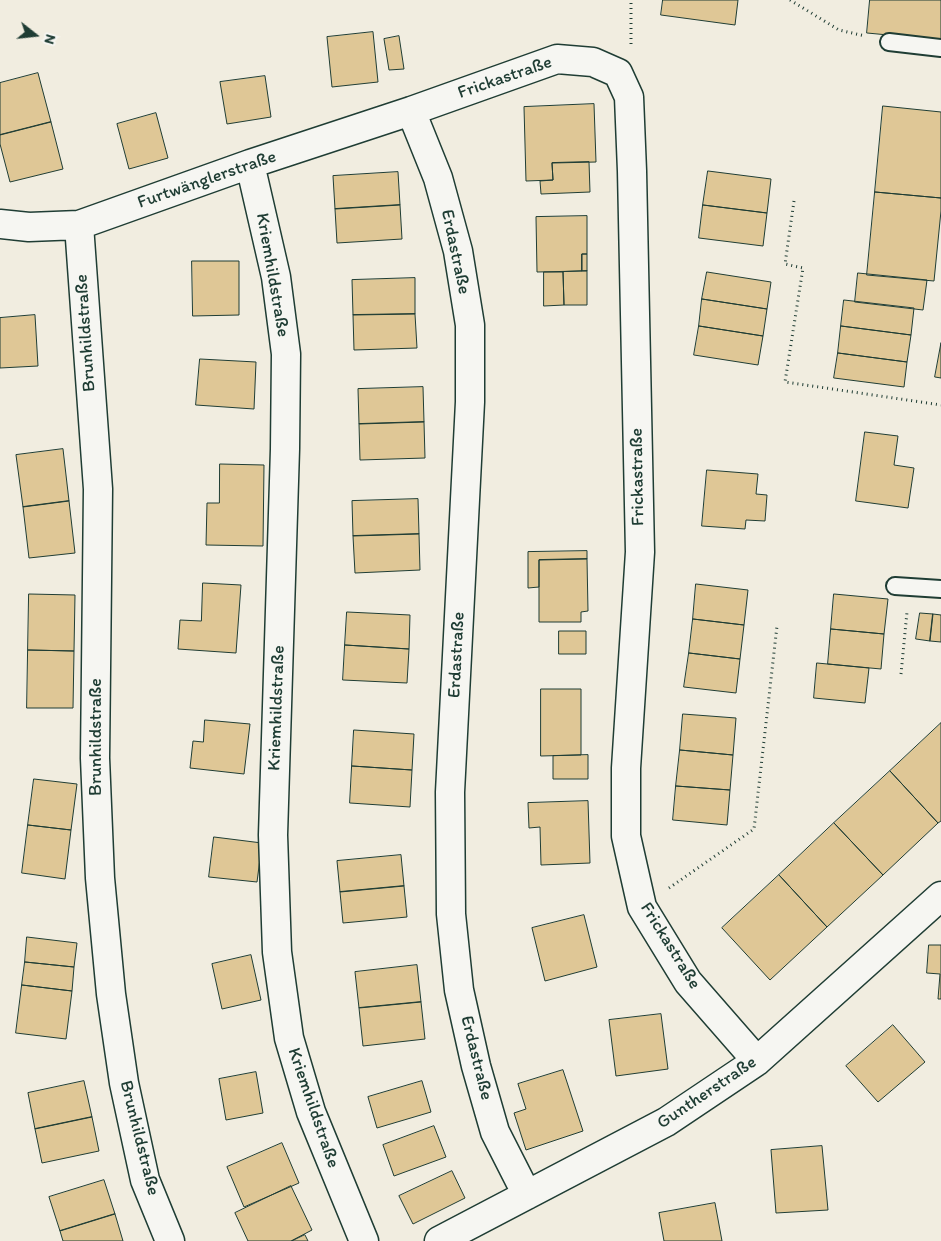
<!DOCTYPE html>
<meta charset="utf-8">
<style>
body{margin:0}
#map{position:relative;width:941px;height:1241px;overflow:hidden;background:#f1ede0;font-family:Itim,sans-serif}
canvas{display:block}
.north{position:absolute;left:10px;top:10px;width:50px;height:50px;-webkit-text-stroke:4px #f6f6f2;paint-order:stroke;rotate:106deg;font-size:14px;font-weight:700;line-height:20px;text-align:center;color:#1f3d34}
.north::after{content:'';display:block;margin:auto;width:18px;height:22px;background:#1f3d34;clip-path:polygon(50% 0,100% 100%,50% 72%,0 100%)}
</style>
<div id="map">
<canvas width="941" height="1241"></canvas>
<div class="north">N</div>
</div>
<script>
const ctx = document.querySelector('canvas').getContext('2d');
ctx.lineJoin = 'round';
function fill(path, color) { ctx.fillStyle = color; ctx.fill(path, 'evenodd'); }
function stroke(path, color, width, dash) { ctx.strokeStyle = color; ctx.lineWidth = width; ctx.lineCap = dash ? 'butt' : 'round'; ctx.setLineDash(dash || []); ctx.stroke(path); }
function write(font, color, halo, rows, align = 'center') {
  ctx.font = font + ' Itim,sans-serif'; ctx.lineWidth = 4; ctx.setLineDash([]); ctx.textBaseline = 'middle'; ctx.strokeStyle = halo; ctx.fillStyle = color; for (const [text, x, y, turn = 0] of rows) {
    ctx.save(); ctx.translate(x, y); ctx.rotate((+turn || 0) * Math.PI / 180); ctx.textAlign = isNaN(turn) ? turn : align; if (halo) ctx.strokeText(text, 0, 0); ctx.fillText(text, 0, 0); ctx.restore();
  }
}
const building = new Path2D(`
 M663,0H738L735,25L661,15Z
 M870,0H941V40L867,33Z
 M373,32L378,82L332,87L327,37Z
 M399,36L404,69L389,70L384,39Z
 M38,73L51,122L0,135V83Z
 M265,76L271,117L227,124L220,82Z
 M594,104L596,162L552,163L553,180L526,181L524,107Z
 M883,106L941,112V198L875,192Z
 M156,113L168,158L129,169L117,124Z
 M51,122L63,169L10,182L0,144V135Z
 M589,162L590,192L541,194L540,181L553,180L552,163Z
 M708,171L771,179L767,213L703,205Z
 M398,172L400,205L335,209L333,176Z
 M875,192L941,198V211L934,281L867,275Z
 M400,205L402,239L337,243L335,209Z
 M703,205L767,213L763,246L699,238Z
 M587,216V254H582V271L537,272L536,217Z
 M582,254H587V271H582Z
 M192,261H239V315L193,316Z
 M587,271V305H564L563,272Z
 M544,272H563L564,305L544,306Z
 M707,272L771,282L767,309L702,299Z
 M858,273L927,280L923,310L855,302Z
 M415,278V314L353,315L352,280Z
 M702,299L767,309L763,336L699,326Z
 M844,300L914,308L911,335L841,326Z
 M415,314L417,348L354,350L353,315Z
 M35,315L38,366L0,368V318Z
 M699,326L763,336L758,365L694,355Z
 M841,326L911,335L907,362L838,353Z
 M941,343V378L935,377Z
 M838,353L907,362L904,387L834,378Z
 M200,359L256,362L254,409L196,405Z
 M423,387L424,422L359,424L358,389Z
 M424,422L425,458L360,460L359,424Z
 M865,432L898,436L894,465L914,468L908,508L856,501Z
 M63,449L69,501L23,507L16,455Z
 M220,464L264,465L263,546L206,545L207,503H219Z
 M707,470L758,474L756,494L767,495L765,521L746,520L745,529L702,526Z
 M418,499L419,534L353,536L352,501Z
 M69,501L75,553L29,558L23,507Z
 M419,534L420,570L355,573L353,536Z
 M587,551V559L539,560V587L528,588V552Z
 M587,559L588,611L581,612V622H539V560Z
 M203,583L241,585L236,653L178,649L180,620L201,621Z
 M696,584L748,590L744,625L693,619Z
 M29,594L75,595L74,651L28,650Z
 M834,594L888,599L884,634L831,629Z
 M347,612L410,615L409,649L345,645Z
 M920,613L933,614L930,641L916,639Z
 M933,614L941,615V642L930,641Z
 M693,619L744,625L740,659L689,653Z
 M831,629L884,634L881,669L828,664Z
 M559,631H586V654H559Z
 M345,645L409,649L407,683L343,680Z
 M28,650L74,651L73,708H27Z
 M689,653L740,659L736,693L684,687Z
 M817,663L869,668L865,703L814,698Z
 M541,689H581V755L541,756Z
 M683,714L736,718L733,755L680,750Z
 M205,720L250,724L244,774L190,768L193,741L203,742Z
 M941,723V821L938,823L890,771Z
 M354,730L414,734L412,770L352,766Z
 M680,750L733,755L730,790L676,786Z
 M588,755V779H553V756Z
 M352,766L412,770L410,807L350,803Z
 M890,771L938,823L883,875L834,823Z
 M34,779L77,784L71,830L28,825Z
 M676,786L730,790L727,825L673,820Z
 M588,801L590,863L541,865L540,827L529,828L528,803Z
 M834,823L883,875L827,927L779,875Z
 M28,825L71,830L65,879L22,873Z
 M214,837L262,843L257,882L209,877Z
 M401,855L404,886L340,892L337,861Z
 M779,875L827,927L770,980L722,928Z
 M404,886L407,917L343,923L340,892Z
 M584,915L597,967L545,981L532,928Z
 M27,937L77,943L74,967L25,962Z
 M929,945H941V999H938L940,974L927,973Z
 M251,955L261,1000L222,1009L212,964Z
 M25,962L74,967L72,991L22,985Z
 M417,965L421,1002L359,1008L355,972Z
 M22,985L72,991L66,1039L16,1033Z
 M421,1002L425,1039L363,1046L359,1008Z
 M661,1014L668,1069L616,1076L609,1020Z
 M893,1025L925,1062L878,1102L846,1066Z
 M563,1070L583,1131L526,1150L514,1113L526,1109L518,1084Z
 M256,1072L263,1113L226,1120L219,1079Z
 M84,1081L92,1117L35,1129L28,1093Z
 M422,1081L431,1112L377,1128L368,1097Z
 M92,1117L99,1151L42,1163L35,1129Z
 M434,1126L446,1157L394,1176L383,1145Z
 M282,1143L299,1183L244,1207L227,1167Z
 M822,1146L828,1210L776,1213L771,1150Z
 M452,1171L465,1198L413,1224L399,1196Z
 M104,1180L115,1214L60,1231L49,1197Z
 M291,1186L312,1230L291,1241H248L235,1213Z
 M715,1203L722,1241H664L659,1213Z
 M115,1214L123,1241H63L60,1231Z
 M305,1235L308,1241H292Z`);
fill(building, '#dfc796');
stroke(building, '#1f3d34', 1);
const service = new Path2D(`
 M889,42L941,48
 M895,586L941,589`);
const minor = new Path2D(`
 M411,111L438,178L458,251L470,325V402L450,792L451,914L459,990L476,1066L495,1132L527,1195
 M250,164L276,277L286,354L285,449L273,835L277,952L289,1038L311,1112L364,1241
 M0,224L29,227L79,225L250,164L411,111L557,59L593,62L618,73L629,97L632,171L640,552L626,768V836L642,907L688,982L757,1061
 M79,225L98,489L95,758L100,878L111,994L124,1083L145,1180L170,1241
 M439,1241L666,1122L757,1061L941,896`);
stroke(service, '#1f3d34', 20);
stroke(minor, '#1f3d34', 31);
stroke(new Path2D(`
 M790,0L839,30L865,36
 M631,44V0
 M794,201L785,264L803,268L785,382L941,405
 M901,674L907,612
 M669,888L754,829L777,626`), '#1f3d34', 3, [1, 4]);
stroke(service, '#f6f6f2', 16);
stroke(minor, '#f6f6f2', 28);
write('18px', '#1f3d34', '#f6f6f2', [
 ["Frickastraße",505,78,-19],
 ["Furtwänglerstraße",207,180,-19],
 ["Erdastraße",455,252,78],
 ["Kriemhildstraße",272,275,80],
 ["Brunhildstraße",86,333,-94],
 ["Frickastraße",638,477,-91],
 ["Erdastraße",457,655,-87],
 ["Kriemhildstraße",277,708,-88],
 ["Brunhildstraße",96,737,-90],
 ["Frickastraße",670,946,58],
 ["Erdastraße",476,1058,76],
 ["Guntherstraße",707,1093,-34],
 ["Kriemhildstraße",313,1108,71],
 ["Brunhildstraße",139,1138,76]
]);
</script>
